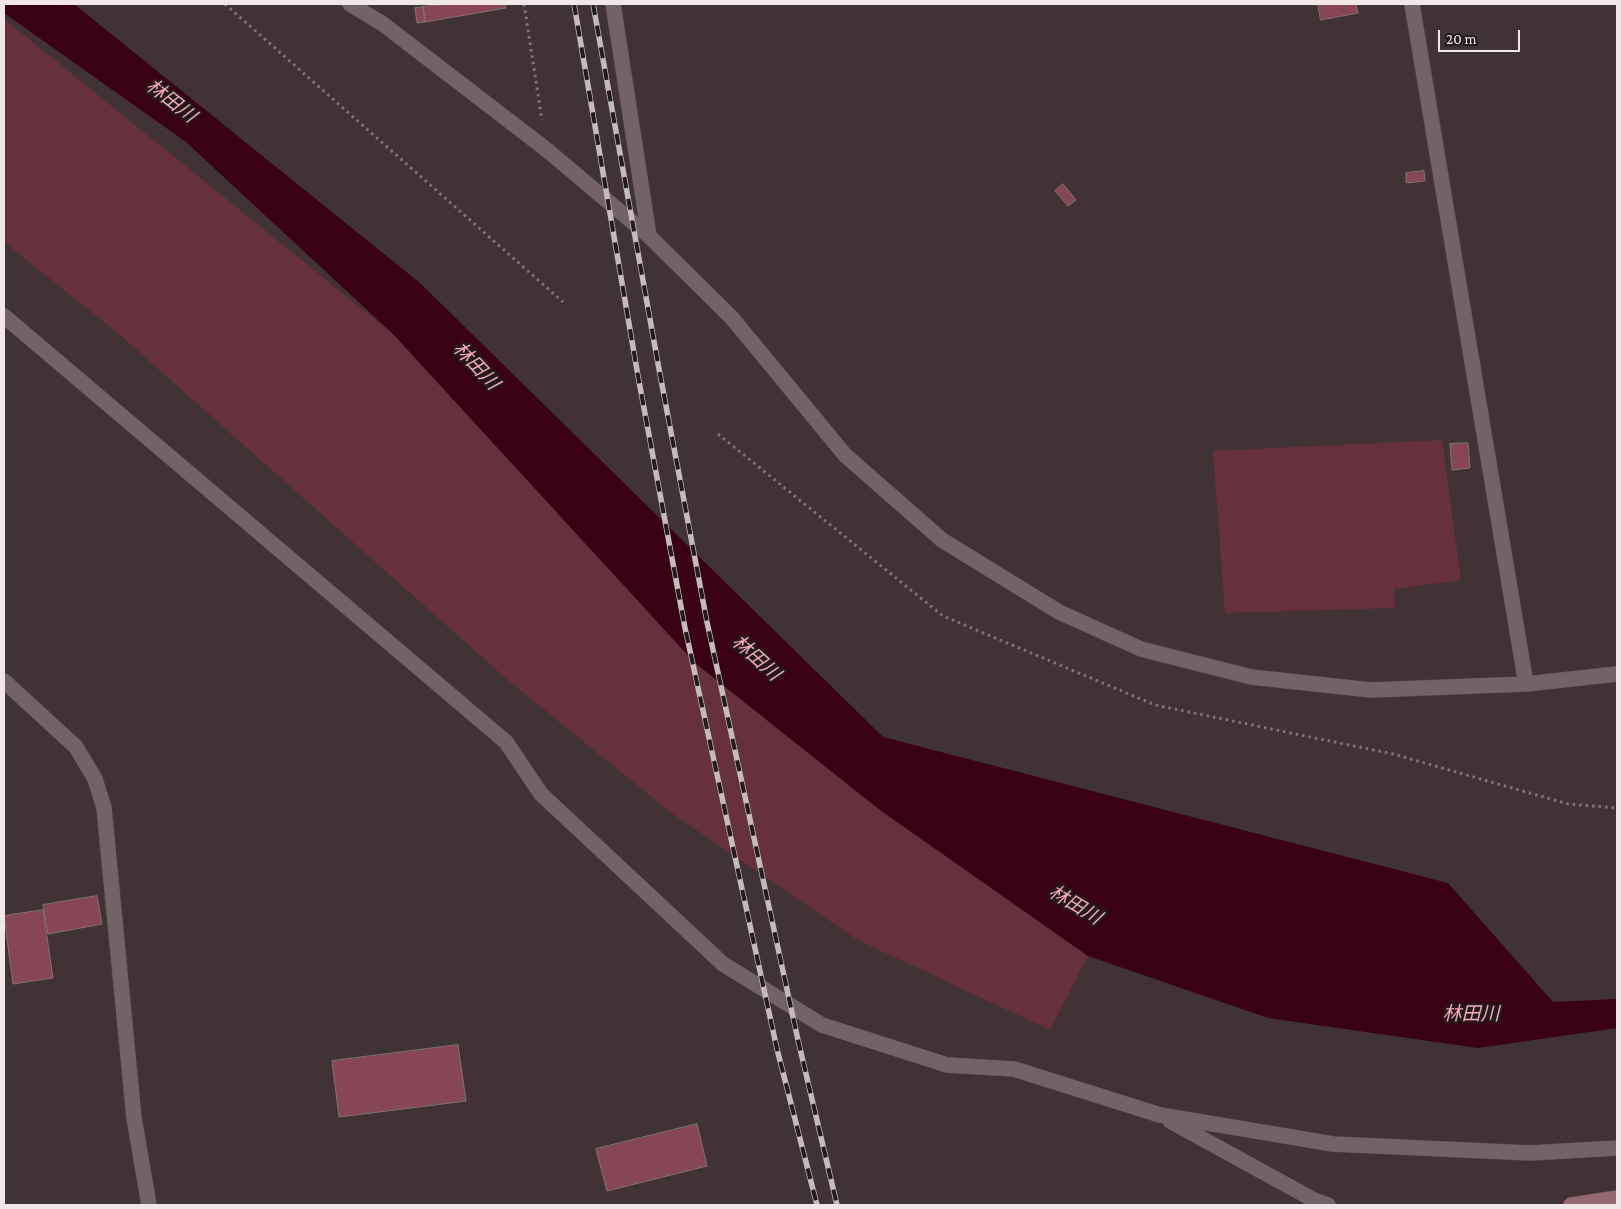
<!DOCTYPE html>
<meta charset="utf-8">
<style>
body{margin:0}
#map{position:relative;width:1621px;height:1209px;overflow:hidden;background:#413335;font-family:"Crimson Pro",serif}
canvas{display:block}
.frame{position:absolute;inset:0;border:5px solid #f1e7e9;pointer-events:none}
.scale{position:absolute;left:1438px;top:30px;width:82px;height:22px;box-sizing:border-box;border:2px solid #f1e7e9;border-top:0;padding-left:6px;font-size:15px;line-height:18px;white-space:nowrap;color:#f1e7e9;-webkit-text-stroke:4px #231c1e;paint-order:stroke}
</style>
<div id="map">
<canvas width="1621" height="1209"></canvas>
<div class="frame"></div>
<div class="scale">20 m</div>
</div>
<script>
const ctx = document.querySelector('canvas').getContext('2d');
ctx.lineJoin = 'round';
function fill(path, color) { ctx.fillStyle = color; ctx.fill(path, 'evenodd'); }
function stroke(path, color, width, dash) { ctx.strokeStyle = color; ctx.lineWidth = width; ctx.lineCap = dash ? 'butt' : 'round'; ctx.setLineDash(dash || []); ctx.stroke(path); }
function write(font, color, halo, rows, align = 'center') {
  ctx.font = font + ' "Crimson Pro","Noto Sans JP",serif'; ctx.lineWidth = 4.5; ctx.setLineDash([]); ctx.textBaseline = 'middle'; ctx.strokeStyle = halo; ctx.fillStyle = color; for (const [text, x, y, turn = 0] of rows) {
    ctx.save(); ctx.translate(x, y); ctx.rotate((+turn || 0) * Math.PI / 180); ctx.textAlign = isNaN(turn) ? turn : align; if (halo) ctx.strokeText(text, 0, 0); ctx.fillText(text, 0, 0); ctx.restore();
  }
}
fill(new Path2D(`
 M4,19L393,334L695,663L880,810L1088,956L1050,1030L858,940L670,812L509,681L120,335L4,242Z
 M1442,440L1461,580L1394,589L1395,608L1225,613L1213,451Z`), '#66303d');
fill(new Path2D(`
 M4,4H74L420,283L883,737L1448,883L1553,1002L1617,999V1028L1478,1048L1268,1018L1088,956L880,810L695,663L393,334L186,142L4,13Z`), '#3a0115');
const building = new Path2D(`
 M443,4H505L506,8L425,22L423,7Z
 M1318,4H1356L1358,13L1321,20Z
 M423,7L425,22L417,23L415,8Z
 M1424,171L1425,181L1406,183V173Z
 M1063,184L1076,200L1068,206L1055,191Z
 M1468,443L1470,468L1452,470L1450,444Z
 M97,896L102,924L48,934L43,905Z
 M43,910L53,978L13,984L4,916Z
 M458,1045L466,1101L339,1117L332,1061Z
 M697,1124L707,1166L607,1191L596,1149Z`);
fill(building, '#864655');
stroke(building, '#837275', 1);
const minor = new Path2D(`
 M350,4L383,24L547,150L649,236L732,318L845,455L942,540L1059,612L1141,649L1251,677L1371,690L1526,684L1617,674
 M613,4L649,236
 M1412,4L1526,684
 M4,316L506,742L541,794L723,964L822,1025L947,1065L1014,1069L1160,1115L1333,1144L1530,1153L1617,1148
 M4,681L76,747L95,779L104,808L134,1118L149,1205
 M1170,1121L1314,1200L1328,1205`);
const secondary = new Path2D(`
 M1571,1205L1617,1198`);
stroke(minor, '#5c4f52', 16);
stroke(secondary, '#5c4f52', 16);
stroke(new Path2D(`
 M225,4L563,302
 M524,4L542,120
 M718,434L943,616L1155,705L1393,754L1568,804L1617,808`), '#817577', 3, [2.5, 4]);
stroke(minor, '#736366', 15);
stroke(secondary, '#956873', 15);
const rail = new Path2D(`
 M574,4L638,376L685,628L777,1049L817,1205
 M593,4L659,369L707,622L798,1040L837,1205`);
stroke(rail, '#c5babc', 5.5);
stroke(rail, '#231c1e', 4, [11]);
write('italic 19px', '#f8a9b9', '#231c1e', [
 ["林田川",171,101,38],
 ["林田川",476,366,47],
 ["林田川",756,658,42],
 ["林田川",1075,905,31],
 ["林田川",1471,1014]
]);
</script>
